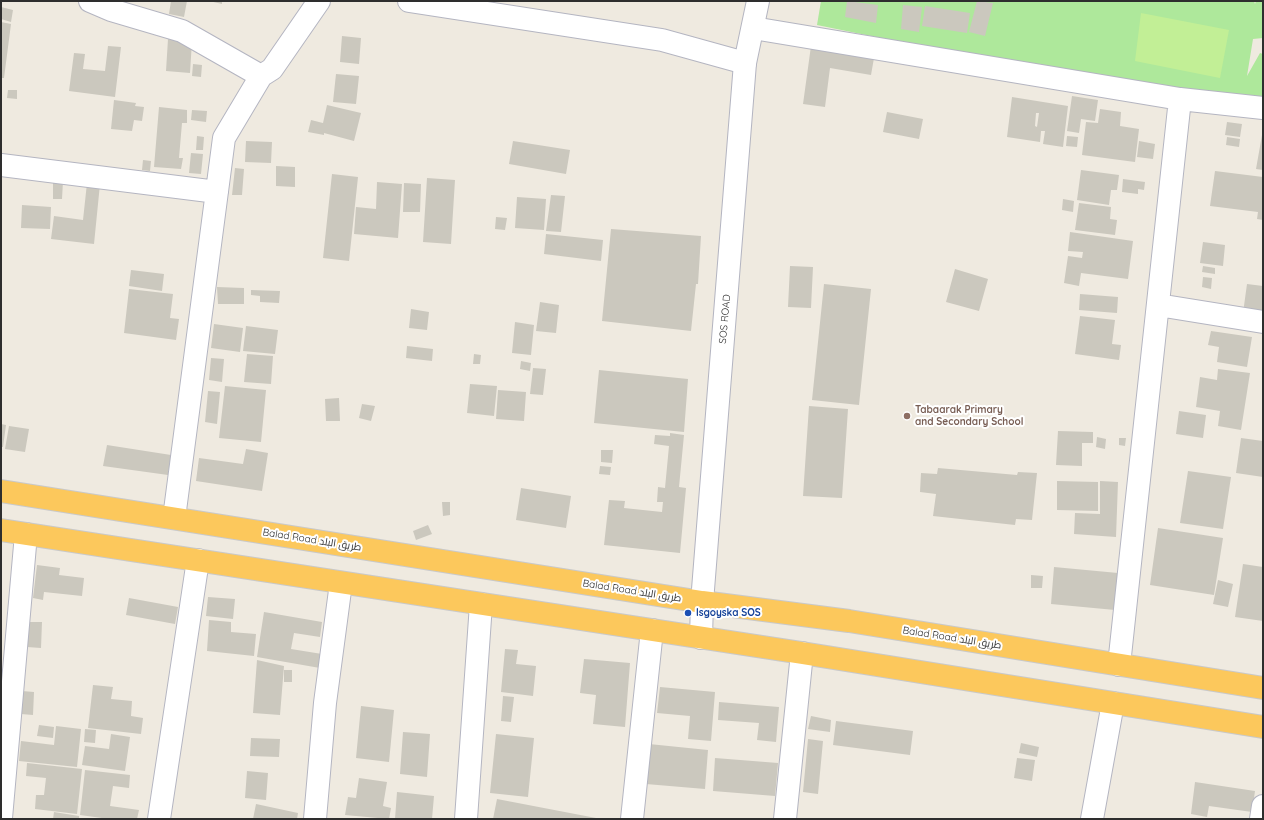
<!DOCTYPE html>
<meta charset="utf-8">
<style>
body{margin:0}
#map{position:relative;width:1264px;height:820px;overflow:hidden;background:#efeae0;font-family:Quicksand,sans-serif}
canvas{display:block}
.frame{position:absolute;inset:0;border:2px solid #2e2e2e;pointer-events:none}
</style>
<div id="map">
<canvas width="1264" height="820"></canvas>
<div class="frame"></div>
</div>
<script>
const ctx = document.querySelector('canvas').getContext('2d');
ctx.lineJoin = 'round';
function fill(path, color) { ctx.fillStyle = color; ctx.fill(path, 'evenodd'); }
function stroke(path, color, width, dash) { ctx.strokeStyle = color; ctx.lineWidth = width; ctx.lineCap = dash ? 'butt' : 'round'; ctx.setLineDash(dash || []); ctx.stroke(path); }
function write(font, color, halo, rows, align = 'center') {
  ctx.font = font + ' Quicksand,Cairo,sans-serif'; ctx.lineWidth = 4; ctx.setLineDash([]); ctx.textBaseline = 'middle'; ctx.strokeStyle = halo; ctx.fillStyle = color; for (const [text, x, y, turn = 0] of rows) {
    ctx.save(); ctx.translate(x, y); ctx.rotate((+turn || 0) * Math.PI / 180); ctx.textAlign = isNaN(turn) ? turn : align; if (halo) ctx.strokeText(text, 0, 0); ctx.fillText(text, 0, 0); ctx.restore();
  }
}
fill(new Path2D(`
 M821,1H1254L1255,4L1256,1H1263V38L1253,39L1247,76L1260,53L1263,54V110L1238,111L817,25Z`), '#aee89b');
fill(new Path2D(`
 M1141,13L1229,30L1220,78L1135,61Z`), '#c2ef96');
fill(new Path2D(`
 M171,1H187L184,17L169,14Z
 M209,1H222V4Z
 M847,1L878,5L876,23L845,17Z
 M977,1L993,3L985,36L969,32Z
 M903,5L922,7L919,32L901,29Z
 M925,6L970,13L967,33L922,26Z
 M1,7L13,10L11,22L1,19Z
 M1,22L11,24L4,78H1Z
 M342,36L361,38L359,64L340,62Z
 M168,39L192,41L190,73L166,71Z
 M108,46L121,47L115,97L69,91L74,53L85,54L83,69L105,71Z
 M811,46L874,58L871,75L830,68L825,107L803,104Z
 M193,64L202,65L201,77L192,76Z
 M336,74L359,76L356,104L333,102Z
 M8,90H17V99L7,98Z
 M1072,96L1098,100L1095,121L1081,119L1079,133L1067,131Z
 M1012,97L1068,106L1063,147L1043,144L1045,131H1041L1040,142L1007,137ZM1036,113H1039L1037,127L1035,126Z
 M114,100L136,103L135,106L144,107L142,121L134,120L132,131L111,129Z
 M327,105L361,113L354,141L324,133V135L308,132L311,120L323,123Z
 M159,107L187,110V123H182L179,158H183L181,169L154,167Z
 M1100,109L1121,112L1120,126L1139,129L1135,162L1082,155L1086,122L1098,123Z
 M192,110L207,111L206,122L191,120Z
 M887,112L923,119L919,139L883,132Z
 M1227,122L1242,124L1240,137L1225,135Z
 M1262,135H1263V170L1256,169Z
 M197,136L204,137L203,150H196Z
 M1067,136L1078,137L1077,147L1066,146Z
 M1227,137L1240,139L1239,147L1226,145Z
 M246,141L272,142L271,163L245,162Z
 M513,141L570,150L566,174L509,164Z
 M1139,141L1155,144L1153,159L1137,157Z
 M191,153L203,154L201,174L189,173Z
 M143,160L151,161L150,171L142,170Z
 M276,166L295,167V187L276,186Z
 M235,168L244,169L242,195H232Z
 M1081,170L1119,175L1117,190H1111L1109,205L1077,200Z
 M1215,171L1263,177V220L1257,219L1258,212L1210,206Z
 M332,174L358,177L349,261L323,258Z
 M427,178L455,180L451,244L423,242Z
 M1123,179L1145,182L1144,190L1138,189V194L1122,192Z
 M53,181H63L62,199H53Z
 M377,182L402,184L398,238L354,234L356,207L376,209Z
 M87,183L100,184L94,244L51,239L54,216L83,220Z
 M404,183L421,184L420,212H403Z
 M551,195L565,196L561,232L546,231Z
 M517,197L546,199L544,230L515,228Z
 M1063,199L1074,201L1073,212L1062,210Z
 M1079,203L1111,207L1110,219L1117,220L1115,235L1075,230Z
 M22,205L51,207L50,229L21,228Z
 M496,217L507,218L505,230L495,229Z
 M611,229L701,236L698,284H696L691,331L602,321Z
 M1070,232L1133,241L1128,279L1081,273L1079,286L1064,283L1068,256L1082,258L1083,252L1068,251Z
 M546,234L603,240L601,261L544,254Z
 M1203,242L1225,245L1223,266L1200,263Z
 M790,266L813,267L811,308L788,307Z
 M1203,266L1215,268V274L1202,272Z
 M955,269L988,279L979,311L946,302Z
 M131,270L164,274L162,291L129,286Z
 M1203,277L1212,278L1211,289L1202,287Z
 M824,284L871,289L859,405L812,400Z
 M1247,284L1263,286V316L1243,313Z
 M217,287L244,288V304H218Z
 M129,289L173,294L170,318L179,319L176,340L124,333Z
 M251,290L280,291L279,303L260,302V296L251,295Z
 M1080,294L1118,297L1117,313L1079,310Z
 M540,302L559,305L556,333L536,331Z
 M411,309L429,312L427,330L409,328Z
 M1080,316L1115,320L1112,344L1121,345L1119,360L1075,354Z
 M515,322L534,325L531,355L512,353Z
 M214,324L243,328L240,352L211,348Z
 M246,326L278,330L275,354L243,351Z
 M1211,331L1252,337L1247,367L1217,362L1219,347L1208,345Z
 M407,346L433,349L432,361L406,358Z
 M247,354L273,356L271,384L244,382Z
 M474,354L481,355L480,364H473Z
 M211,358L224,359L222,382L209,380Z
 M521,361L531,363L530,371L520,369Z
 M533,368L546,369L543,395L530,394Z
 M1218,369L1250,373L1241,430L1218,426L1220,411L1196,407L1200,377L1217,380Z
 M599,370L688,379L684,432L594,423Z
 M470,384L497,386L494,416L467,413Z
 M225,386L266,390L261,442L219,438Z
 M498,390L526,392L524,421L496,419Z
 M208,391L220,392L217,424L205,422Z
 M339,398L340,421H326L325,399Z
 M362,404L375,406L371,421L359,418Z
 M809,406L848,409L842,498L803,496Z
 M1179,411L1206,415L1203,438L1176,434Z
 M1,424L6,425L3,447H1Z
 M9,426L29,429L25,452L5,449Z
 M1058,431L1093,432V443H1082V466L1056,465Z
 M670,433L684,435L679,487L686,488L680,553L604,545L609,500L625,501L624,508L662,512L663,502H657L658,487L665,488L669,446L654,444L655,435L670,436Z
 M1097,437L1106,439L1105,449L1096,447Z
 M1119,438H1126L1125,446L1119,445Z
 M1241,438L1263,441V477L1236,473Z
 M107,445L171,455L168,475L103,466Z
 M246,449L268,453L262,491L196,481L199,458L243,464Z
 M601,450H613L612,463L601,462Z
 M600,466L611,467L610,475L599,474Z
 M938,468L1017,475L1018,472L1037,473L1032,520L1016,519L1015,525L933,516L936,494L920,492L921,473L937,474Z
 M1188,471L1231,477L1223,529L1180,523Z
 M1057,481L1098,482V511L1057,510Z
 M1100,481L1118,482L1116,537L1074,534L1075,513L1100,514Z
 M521,488L571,496L566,528L516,520Z
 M442,502H450V515L443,516Z
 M428,525L432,534L416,540L413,531Z
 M1158,528L1223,538L1214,595L1150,585Z
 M1243,564L1263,567V621L1235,617Z
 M37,565L60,568L59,575L84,578L82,596L44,592L43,600L33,598Z
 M1054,567L1118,573L1115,610L1051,604Z
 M1031,575L1043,576L1042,588H1031Z
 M1218,580L1233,584L1228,607L1213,604Z
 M208,597L235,599L233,619L206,616Z
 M129,598L178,607L175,624L126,615Z
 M264,612L322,622L320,637L294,633L291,649L322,654L320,668L257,657Z
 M209,620L231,622V632L256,634L254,656L207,651Z
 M28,622H42L41,648L27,647Z
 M505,649L518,650L516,664L536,666L533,696L501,692Z
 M584,659L630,663L625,727L593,724L596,695L580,693Z
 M257,660L284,666L280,715L253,713Z
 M284,670H292V682H284Z
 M93,685L113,687L111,699L132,701L131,716L143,718L141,734L88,728Z
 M660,687L715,692L711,741L688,739L690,716L657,713Z
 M22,691L34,692L33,715L21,714Z
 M503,696L514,697L511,722L501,721Z
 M719,702L779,707L776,742L757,740L759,723L718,720Z
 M361,706L394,710L389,762L356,758Z
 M811,716L831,720L830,732L808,729Z
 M836,721L913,731L910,755L833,745Z
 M39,725L54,727L53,738L37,736Z
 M56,726L81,729L77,767L19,761L21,741L54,745Z
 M85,729L96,730L95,743L84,742Z
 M403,732L430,734L427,777L400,774Z
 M111,734L130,737L125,771L82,765L85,746L109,749Z
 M496,734L534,738L528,797L490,793Z
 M251,738L280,739L279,757L250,756Z
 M808,739L823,741L818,794L803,792Z
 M1021,743L1039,747L1037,757L1019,753Z
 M649,744L708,750L705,789L646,784Z
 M715,758L778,763L775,796L713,791Z
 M1017,758L1035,760L1032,781L1014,778Z
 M27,763L82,769L77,814L35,809L36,795H44L46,778L26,776Z
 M85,770L130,775L129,788L113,786L110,806L139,810L137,819H109L80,815Z
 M247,771L268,773L266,800L245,798Z
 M359,778L387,782L383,806L391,808L389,819L345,815L348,797L356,798Z
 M1195,782L1255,791L1252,812L1209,806L1207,817L1191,814Z
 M397,792L434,796L432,819H395Z
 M497,799L596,818V819H493Z
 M256,804L298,813L297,819H253Z
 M54,812L79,816V819H53Z`), '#cbc8be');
const minor = new Path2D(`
 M90,1L111,10L182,31L261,76
 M409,1L662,40L745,63
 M753,28L1180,99L1263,108
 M1,165L217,192
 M1158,305L1263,322
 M174,518L224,138L261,76L272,69L319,1
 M1119,665L1180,99
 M1,818L26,534
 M159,819L198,560
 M315,819L325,703L341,583
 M466,819L481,604
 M632,819L652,630
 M785,819L802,653
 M1092,819L1113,703
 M1261,819L1263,806`);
const tertiary = new Path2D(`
 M701,638L702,602L745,63L758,1`);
const trunk = new Path2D(`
 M1,491L702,602L849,621L1263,688
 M1,530L802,653L1263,727`);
stroke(minor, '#b4b5c1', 24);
stroke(tertiary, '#b4b5c1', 24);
stroke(trunk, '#c9c9c9', 24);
stroke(minor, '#fff', 22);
stroke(tertiary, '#fff', 22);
stroke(trunk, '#fcc85c', 22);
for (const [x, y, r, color] of [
 [907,416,4,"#8d6e63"],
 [688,613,4,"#1a4fb4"]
]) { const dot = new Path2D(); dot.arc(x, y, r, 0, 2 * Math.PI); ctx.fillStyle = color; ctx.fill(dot); stroke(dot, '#fff', 1.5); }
write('10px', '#2e2e2e', '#fff', [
 ["SOS ROAD",725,319,-85],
 ["Balad Road طريق البلد",312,540,9],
 ["Balad Road طريق البلد",632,591,9],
 ["Balad Road طريق البلد",952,638,9]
]);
write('bold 10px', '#785e54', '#fff', [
 ["Tabaarak Primary",915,410],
 ["and Secondary School",915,422]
], 'left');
write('bold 10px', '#164399', '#fff', [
 ["Isgoyska SOS",696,613]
], 'left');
</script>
